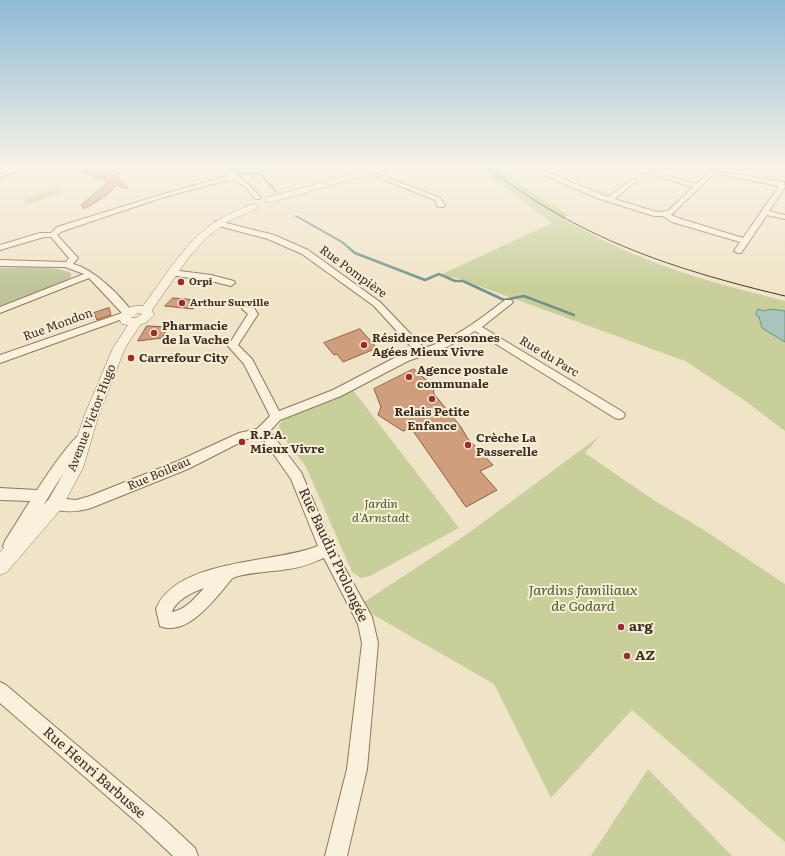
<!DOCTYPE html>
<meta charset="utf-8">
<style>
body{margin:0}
canvas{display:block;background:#f0e4c8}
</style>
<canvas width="785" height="856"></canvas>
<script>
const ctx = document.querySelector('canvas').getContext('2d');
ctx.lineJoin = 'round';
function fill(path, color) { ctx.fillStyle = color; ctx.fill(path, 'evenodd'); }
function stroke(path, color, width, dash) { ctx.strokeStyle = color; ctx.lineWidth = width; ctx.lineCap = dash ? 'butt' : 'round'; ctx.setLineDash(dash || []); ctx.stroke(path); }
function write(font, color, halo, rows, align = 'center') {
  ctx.font = font + ' Literata,serif'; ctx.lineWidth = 4; ctx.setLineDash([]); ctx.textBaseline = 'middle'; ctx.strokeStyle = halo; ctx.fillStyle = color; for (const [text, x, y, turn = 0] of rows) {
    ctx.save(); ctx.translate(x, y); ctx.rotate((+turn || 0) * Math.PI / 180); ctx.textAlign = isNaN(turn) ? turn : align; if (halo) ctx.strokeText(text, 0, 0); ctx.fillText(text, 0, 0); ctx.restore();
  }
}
fill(new Path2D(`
 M478,168H496L568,215L563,219C594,236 626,252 659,264C700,280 743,290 785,301V431L744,400L685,361L457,278L438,276L552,223Z
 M58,188L65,192L28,204L22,199Z
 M353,390L459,528L370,576L361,578L352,572L306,467L280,433L279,425L283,420L292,415Z
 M600,436L585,453L655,501L704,530L785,584V842L632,710L551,798L494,684L358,606L463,537Z
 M648,769L732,856H591Z`), '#c9cf9b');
fill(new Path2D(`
 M0,268C17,268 57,265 71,273V277L64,282L0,307Z`), '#bfc49a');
const water = new Path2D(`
 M758,309L764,311L770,309L785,311V342L762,328L759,317L756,315Z`);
fill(water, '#a9c4bc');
stroke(water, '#6f938a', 1);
stroke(new Path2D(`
 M228,168L238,173H259L276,191
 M296,216L342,242L350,249`), '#6f938a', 2);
stroke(new Path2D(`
 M349,248L355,253L425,280L439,274L455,281H463L504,300L524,296L574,315`), '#6f938a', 2.5);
const building = new Path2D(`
 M81,168H90L104,171L114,176L119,172L118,179L128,187L127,189L116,185L107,195L84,209L81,205L108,182L80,171Z
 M173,298L186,299L199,301L193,309L165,306Z
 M109,308L111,315L97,320L94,313Z
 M147,326L168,327L162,338L138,341Z
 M360,329L377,348L343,362L337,354L334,355L324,343Z
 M414,369L433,386L434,394L461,427L468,439L493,465L480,471L497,490L466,507L411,428L403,431L378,415L381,407L374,389Z`);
fill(building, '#cf9f7d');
stroke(building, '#8d5f41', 1);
const minor = new Path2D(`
 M16,168H25L0,177V173Z
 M217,168C232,167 252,186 261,198L259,199H255L247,188L233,179L164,197L63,231L57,235L78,258L73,264C94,269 121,296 133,313L128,317L0,363V355L122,313L89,278L0,313V307L84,274L65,267L0,266V260L66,262L69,258L51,237H44L0,250V245L40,233H51L57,227L160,195L228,176Z
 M529,168H537L608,197L633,179H637V181L614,199L657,212L668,211L693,187L634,169L633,168H642L696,184L707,174L717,172V174L711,176L671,215L678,218L743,238L779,186L724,175L722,174V172L784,182L785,187L769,211L785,215V219L767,215L741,253H738L734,251L740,242L672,222L663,216H654L597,198Z
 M365,170H369L440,198L445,205L444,207H438L435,200L365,172Z
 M215,221H218L274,235L308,250L380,302L424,348C455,339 480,319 505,300H511L513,302L511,304L482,327L623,412L625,415L623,418L619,419L615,418L475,331L447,347L408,361L341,396L280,420L269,432L271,433L301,472L332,545L372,617L378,643L367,769L347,856H325L347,769L362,643L358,624L324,558C312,563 301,568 288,569C274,572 246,572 233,578C229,581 225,588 221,592C207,608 184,636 160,626L156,609C177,558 274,564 318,546L291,479L263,439L255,438L247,439L188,469L91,508C77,512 64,513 50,508L48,504L50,500L55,498L76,500L90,496L178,461L239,433L257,429L270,416L244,364L228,346L248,314L242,309L244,307L254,308L258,314L238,345L252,359L279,411L333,390L400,355L415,351L374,306L302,254L268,239L215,225ZM204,588C196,597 185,610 172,612C176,600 193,592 204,588Z
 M172,270L211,275L234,281L235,283L231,286L211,281L169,275L168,273L169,271Z
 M84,432L88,434L90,437L88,440L59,480L15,551L10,553L5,551L3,546L5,541L30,501L0,500V488L37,490C45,478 72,436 84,432Z
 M0,682L6,685L165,820L195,848L198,856H173L140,825L0,703Z`);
const tertiary = new Path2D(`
 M374,168H386L385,170L272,202H266L265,200L266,198Z
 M253,204L258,207L256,209L227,222L207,237L189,257L152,310L154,315L147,322L140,325L125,348L99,414L83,468L61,509L7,572L0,575V552L49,499L67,467L85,414L113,348L128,325L122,324L118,317C124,308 132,305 143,306C172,268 190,230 236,211C242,209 247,206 253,204ZM137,313L142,314L136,318H131Z`);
stroke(minor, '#8d765c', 2);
stroke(tertiary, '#8d765c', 1);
fill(minor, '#faf1dc');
fill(tertiary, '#faf1dc');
stroke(new Path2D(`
 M488,168C509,183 531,199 554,212C626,254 705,277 785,296`), '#3d2e20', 1);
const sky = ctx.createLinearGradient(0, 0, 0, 288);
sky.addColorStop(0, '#8fbad6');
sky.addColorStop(0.58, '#f8f3e6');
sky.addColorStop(1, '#f8f3e600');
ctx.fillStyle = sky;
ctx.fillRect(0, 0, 785, 288);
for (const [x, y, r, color] of [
 [181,282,4,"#9e2a2b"],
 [182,303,4,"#9e2a2b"],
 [154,333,4,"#9e2a2b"],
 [364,345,4,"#9e2a2b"],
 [131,358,4,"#9e2a2b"],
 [409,377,4,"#9e2a2b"],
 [432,399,4,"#9e2a2b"],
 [242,442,4,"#9e2a2b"],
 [468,445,4,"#9e2a2b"],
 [621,627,4,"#9e2a2b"],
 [627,656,4,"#9e2a2b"]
]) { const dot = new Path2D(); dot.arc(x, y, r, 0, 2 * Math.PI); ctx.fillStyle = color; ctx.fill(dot); stroke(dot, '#f7eed8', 1.5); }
write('bold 10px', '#3d2e20', '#f7eed8', [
 ["Orpi",189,282],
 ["Arthur Surville",190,303]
], 'left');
write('12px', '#3d2e20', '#f7eed8', [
 ["Rue Pompière",353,272,36],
 ["Rue Mondon",58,325,-20],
 ["Rue du Parc",549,357,31],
 ["Avenue Victor Hugo",92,418,-69],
 ["Rue Boileau",159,474,-23]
]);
write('bold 12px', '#3d2e20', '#f7eed8', [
 ["Pharmacie",162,326],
 ["de la Vache",162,340],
 ["Résidence Personnes",372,338],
 ["Agées Mieux Vivre",372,352],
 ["Carrefour City",139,358],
 ["Agence postale",417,370],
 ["communale",417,384],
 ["Relais Petite",432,412,"center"],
 ["Enfance",432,426,"center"],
 ["R.P.A.",250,435],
 ["Mieux Vivre",250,449],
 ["Crèche La",476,438],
 ["Passerelle",476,452]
], 'left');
write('italic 12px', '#4d5a26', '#f7eed8', [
 ["Jardin",381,504],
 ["d'Arnstadt",381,518]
]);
write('14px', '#3d2e20', '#f7eed8', [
 ["Rue Baudin Prolongée",333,555,65],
 ["Rue Henri Barbusse",94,773,41]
]);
write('italic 14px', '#4d5a26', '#f7eed8', [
 ["Jardins familiaux",583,591],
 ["de Godard",583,607]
]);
write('bold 14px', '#3d2e20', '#f7eed8', [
 ["arg",629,627],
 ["AZ",635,656]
], 'left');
</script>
